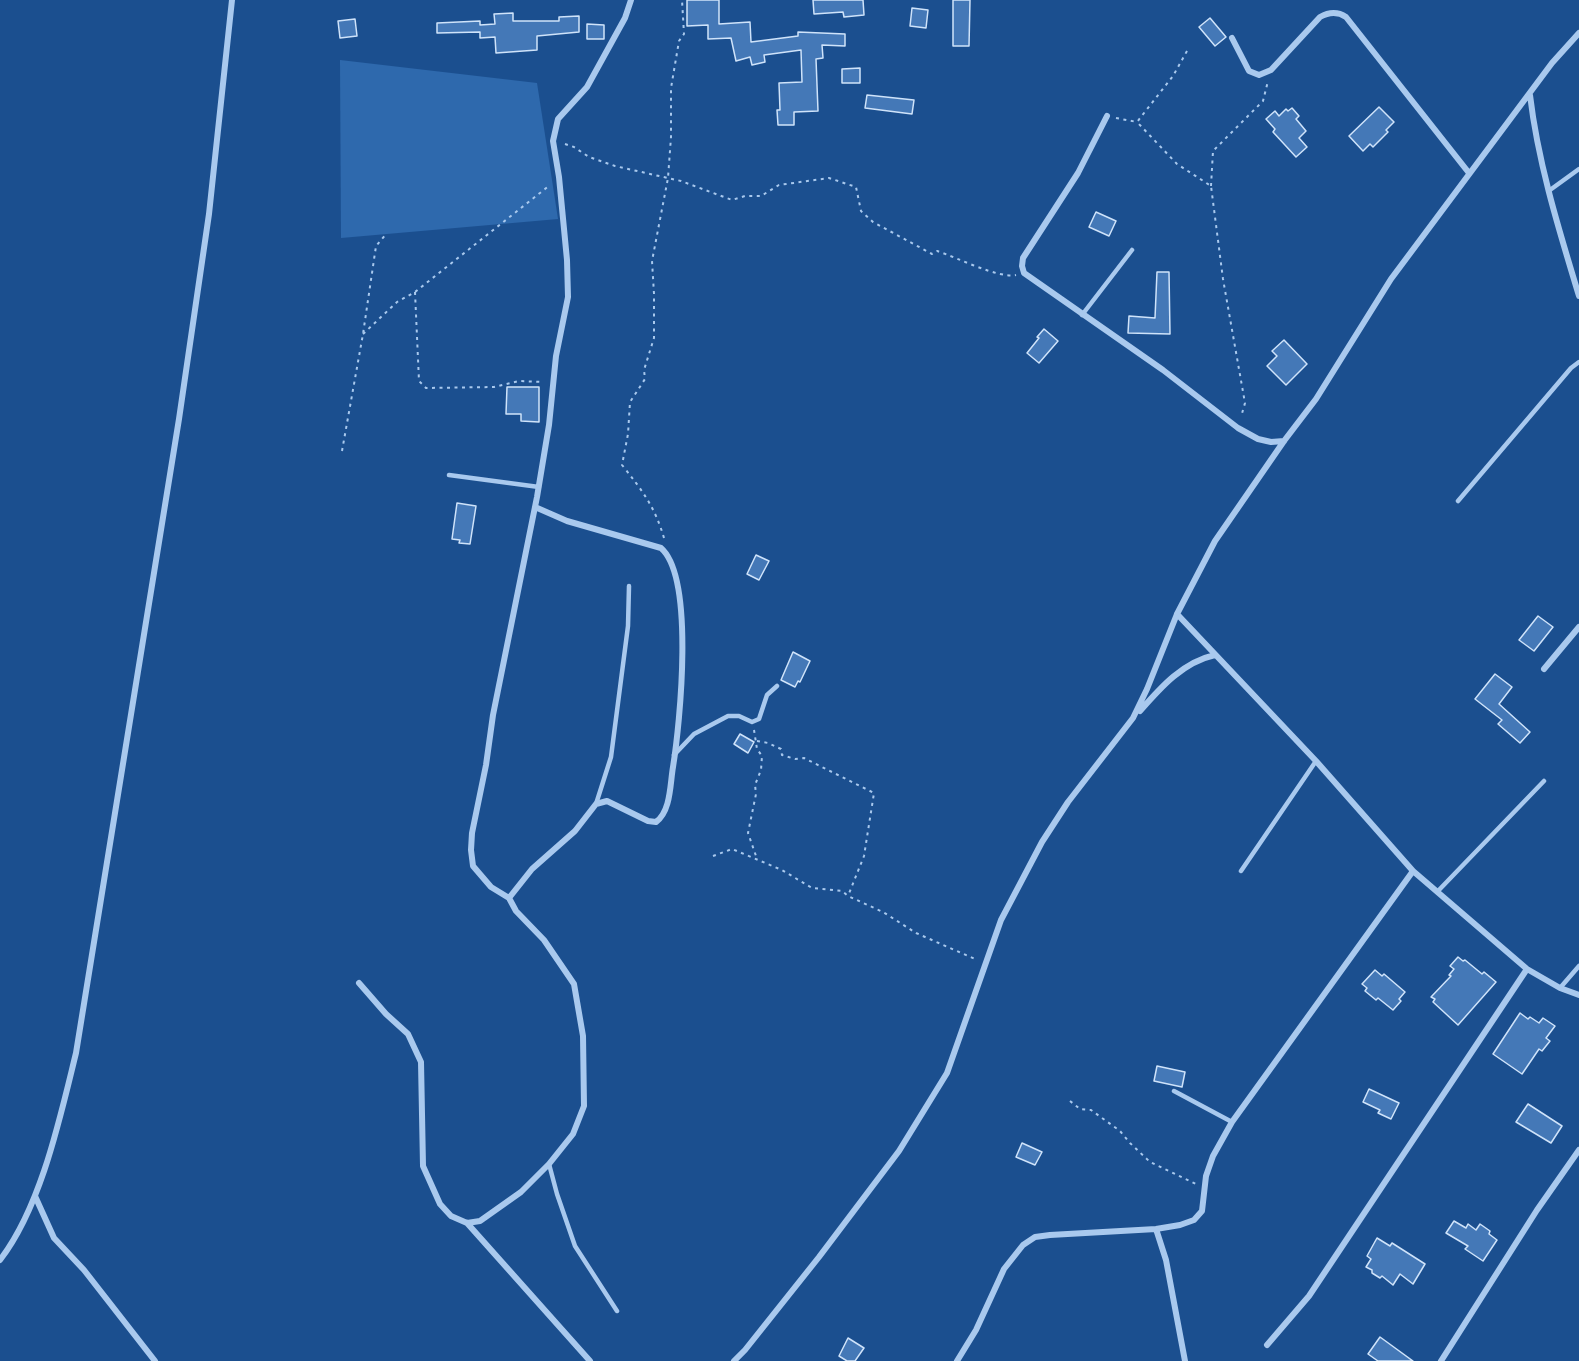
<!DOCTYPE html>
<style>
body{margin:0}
canvas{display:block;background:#1b4f8f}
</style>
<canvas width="1579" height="1361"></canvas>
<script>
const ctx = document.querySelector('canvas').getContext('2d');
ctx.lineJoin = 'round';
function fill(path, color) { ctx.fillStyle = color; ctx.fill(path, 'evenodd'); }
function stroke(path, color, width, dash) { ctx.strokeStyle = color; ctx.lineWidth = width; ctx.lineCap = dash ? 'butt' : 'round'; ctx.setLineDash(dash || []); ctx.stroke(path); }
fill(new Path2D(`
 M340,60L537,83L558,219L341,238Z`), '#2e69ad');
const building = new Path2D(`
 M687,0H719V24L750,22L751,42L798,36V32L845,34V46L822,45L823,58L816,59L818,111L794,112V125H778L777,110H780L779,83L802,82L801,50L764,55L765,62L752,65L750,57L736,61L731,38L708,39V25L687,26Z
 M813,0H863L864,15L844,17L843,12L814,14Z
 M953,0H970L969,46H953Z
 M912,8L928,10L926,28L910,26Z
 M513,13V21H559V17L579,16V32L537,36V50L496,53L495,37L480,38V32L437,33V23L480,21V25L495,24L494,14Z
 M1210,18L1226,37L1215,46L1199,27Z
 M355,19L357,36L340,38L338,21Z
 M587,24L604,25V39H587Z
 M860,68V83H842V69Z
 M867,95L914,100L912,114L865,108Z
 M1379,107L1394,122L1386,130L1388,132L1373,147L1370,144L1363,151L1349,136Z
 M1292,108L1299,116L1296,119L1306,131L1299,138L1307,147L1296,157L1273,132L1275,129L1266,119L1275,111L1279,116L1286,109L1288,111Z
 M1096,212L1116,221L1109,236L1089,227Z
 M1157,272H1169L1170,334L1128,333L1129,316L1155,318Z
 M1044,329L1058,341L1039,363L1027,353L1039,338L1037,337Z
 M1284,340L1307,364L1286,385L1267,366L1277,356L1272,351Z
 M507,387H539V422L521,421V414H506Z
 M457,503L476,506L470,544L459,543L460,540L452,539Z
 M756,555L769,561L759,580L747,574Z
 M1538,616L1553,627L1534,651L1519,640Z
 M793,652L810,661L800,682L798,681L795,687L781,680Z
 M1495,674L1512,687L1499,704L1530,732L1520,743L1498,724L1502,720L1475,699Z
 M740,734L754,742L748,753L734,744Z
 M1458,957L1463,961L1465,960L1482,974L1484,972L1496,982L1458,1025L1433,1002L1435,999L1431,997L1451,976L1449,975L1454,969L1450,966Z
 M1375,970L1382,976L1384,974L1405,992L1399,999L1401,1001L1393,1010L1378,998L1376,1000L1365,991L1367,988L1362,984Z
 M1520,1013L1528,1019L1530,1017L1539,1023L1543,1018L1555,1026L1546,1038L1550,1041L1542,1051L1539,1049L1522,1074L1493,1054Z
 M1157,1066L1185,1072L1182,1087L1154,1081Z
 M1369,1089L1399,1103L1391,1119L1378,1113L1380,1110L1363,1102Z
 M1528,1104L1562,1126L1551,1143L1516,1122Z
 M1022,1143L1042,1152L1035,1165L1016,1157Z
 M1454,1221L1466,1228L1468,1224L1476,1230L1480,1224L1490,1231L1489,1234L1497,1240L1483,1261L1465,1249L1468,1246L1446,1233Z
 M1377,1238L1390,1246L1392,1243L1425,1264L1413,1284L1400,1274L1393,1285L1382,1276L1380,1278L1372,1273V1270L1366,1267L1371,1259L1367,1256Z
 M1380,1337L1413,1361H1378L1368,1354Z
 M848,1338L864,1348L855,1361H847L839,1356Z`);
fill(building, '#4478b7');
stroke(building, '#cfe3fa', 1.5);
stroke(new Path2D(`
 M1187,51L1173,76L1137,122L1177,164L1211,186L1223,279L1245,403L1241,417
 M1116,118L1137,122
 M565,144L574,147L589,157L615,166L681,181L732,200L745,196H761L779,185L829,178L856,187L861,211L873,222L932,254L937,251C956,257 999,279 1016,275
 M1211,186L1213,151L1263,101L1268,81
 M415,292L419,381L426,388L494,387L519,381L543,382
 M363,334L397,302L415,292L550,185
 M342,451L363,334L376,246L387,233
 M664,538C655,507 642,490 622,465L628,434L630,402L645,379L644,370L654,338V294L652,261L668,178L671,137V88L679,41L684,34L682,0
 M754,730L757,749L762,756L761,770L755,785L756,794L748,833L756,856
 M757,741L768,743L781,749L782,755L795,759L804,758L874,793L864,856L848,896
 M713,856L732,849L782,870L812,888L842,891L848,896L883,912L916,933L975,959
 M1070,1101L1080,1109L1091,1110L1120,1131L1130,1143L1150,1162L1196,1184`), '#a9c9ee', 2, [3, 4.5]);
stroke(new Path2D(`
 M1550,190L1579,169
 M1082,315L1132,250
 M449,475L539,487
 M1458,501L1571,368L1579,362
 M674,755L694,734L728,716H739L752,722L759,719L767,695L777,686
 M596,804L611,757L628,626L629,586
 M1241,871L1316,761
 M1438,891L1544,781
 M1560,988L1579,966
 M1174,1091L1232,1122
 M549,1164L557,1194L575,1246L617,1311`), '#a9c9ee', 4.5);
stroke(new Path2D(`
 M1232,38L1249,71L1259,75L1271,70L1320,17C1329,12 1337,11 1346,17L1469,173
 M1530,95C1538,163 1559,230 1579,296
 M1107,116L1078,173L1023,258L1022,266L1024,273L1163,370L1238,428L1258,439L1271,442L1284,441
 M1177,614L1316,761L1413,871L1527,969L1560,988L1579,995
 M1544,669L1579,627
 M1140,711C1161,687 1183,662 1215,655
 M509,898L532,869L575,831L596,804L607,801L648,821L656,822C671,811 670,784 673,767C680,723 695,578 661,548L567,521L535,507
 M359,983L386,1014L408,1034L421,1062L423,1166L440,1204L451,1216L467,1223L480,1221L521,1192L549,1164L573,1134L584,1106L583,1036L574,984L544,940L516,911L509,898L491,887L473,866L471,850L472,833L486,765L493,715L537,497L549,425L556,356L568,297L567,260L559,177L553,141L558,119L587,87L625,18L631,0
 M35,1196L54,1238L84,1270L155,1361
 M467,1223L590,1361
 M1156,1229L1166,1260L1185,1361
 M0,1260C41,1207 60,1118 76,1053L179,419L209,214L232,0
 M1267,1345L1309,1296L1527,969
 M734,1361L745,1350L819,1257L899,1151L947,1073L1001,920L1042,842L1068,802L1133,718L1147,689L1177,614L1215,541L1284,441L1316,399L1391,279L1552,63L1579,33
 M957,1361L976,1330L1004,1269L1023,1245L1035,1237L1050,1235L1156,1229L1180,1225L1194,1220L1202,1211L1206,1176L1213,1156L1232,1122L1413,871
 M1441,1361L1537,1210L1579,1150`), '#a9c9ee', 6);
</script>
